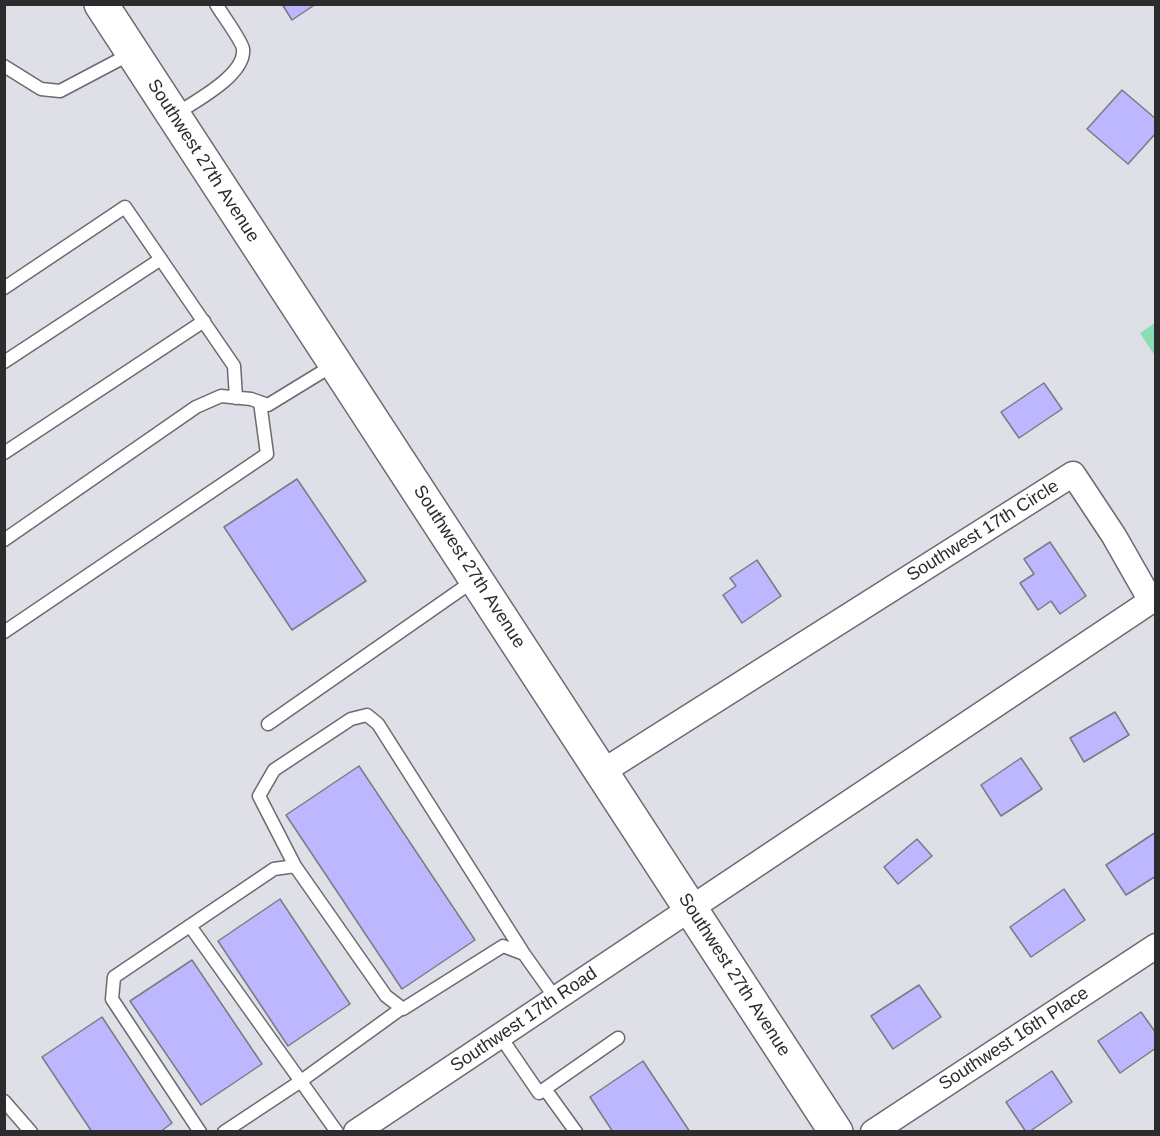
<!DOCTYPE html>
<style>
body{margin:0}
#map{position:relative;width:1160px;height:1136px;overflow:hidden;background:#dfdfe7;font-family:Arial,sans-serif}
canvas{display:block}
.frame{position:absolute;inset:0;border:6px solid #2c2c2e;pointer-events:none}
</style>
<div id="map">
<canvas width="1160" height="1136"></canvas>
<div class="frame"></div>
</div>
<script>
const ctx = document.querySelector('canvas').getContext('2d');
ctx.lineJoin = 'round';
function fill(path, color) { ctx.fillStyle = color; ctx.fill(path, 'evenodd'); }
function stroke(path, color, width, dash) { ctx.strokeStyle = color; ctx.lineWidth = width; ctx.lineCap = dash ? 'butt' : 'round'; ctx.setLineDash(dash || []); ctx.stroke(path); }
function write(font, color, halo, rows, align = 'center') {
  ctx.font = font + ' Arial,sans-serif'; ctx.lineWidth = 6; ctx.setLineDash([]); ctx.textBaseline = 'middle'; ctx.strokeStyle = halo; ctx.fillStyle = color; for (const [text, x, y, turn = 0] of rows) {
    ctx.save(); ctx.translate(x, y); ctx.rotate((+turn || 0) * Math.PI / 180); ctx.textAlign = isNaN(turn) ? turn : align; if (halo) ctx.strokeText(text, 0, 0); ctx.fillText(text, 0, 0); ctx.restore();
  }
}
fill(new Path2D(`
 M1155,323V356L1140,333Z`), '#89dfb3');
const building = new Path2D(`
 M282,4H316L292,20Z
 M1122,90L1156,119V133L1128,164L1087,129Z
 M1044,383L1062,409L1019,438L1001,412Z
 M297,479L366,581L292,630L224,527Z
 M1050,542L1086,596L1060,614L1051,601L1038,610L1020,583L1034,574L1024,559Z
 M757,560L781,596L742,623L723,595L736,586L730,578Z
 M1115,712L1129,735L1084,762L1070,738Z
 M1021,758L1042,789L1001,816L981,785Z
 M359,766L475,940L402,989L286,815Z
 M1156,832V876L1126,895L1106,865Z
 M917,839L932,856L898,884L884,867Z
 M1064,889L1085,920L1031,957L1010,927Z
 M280,899L350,1004L288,1046L218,941Z
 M192,960L262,1064L201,1105L130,1001Z
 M919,985L941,1017L893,1049L871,1016Z
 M1141,1012L1156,1033V1048L1120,1073L1098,1041Z
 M102,1017L172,1123L160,1132H92L42,1057Z
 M643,1061L690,1132H613L590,1097Z
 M1052,1071L1072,1102L1029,1132H1026L1006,1102Z`);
fill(building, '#bcb7fe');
stroke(building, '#7a7a80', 1.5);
const lane = new Path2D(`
 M4,66L41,89L60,91L132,53
 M174,115C194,102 246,75 243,49C242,41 221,13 216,4
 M4,288L125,207L234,366L236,398
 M4,362L161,259
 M4,453L204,321
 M4,540L196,407L221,396L251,399L268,405L335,364
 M4,632L267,454L260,402
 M268,724L476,579
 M295,866L259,796L274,770L351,719L367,715L378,724L524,954
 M190,926L337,1132
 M500,1036L539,1093L618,1038
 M545,1089L576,1132
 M4,1101L31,1132
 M200,1132L112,999L114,977L274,869L295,866L386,996L403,1009L503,946L524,954L556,999
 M224,1132L301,1081L402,1008`);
const street = new Path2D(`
 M356,1132L1151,601L1114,536L1073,474L602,772
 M873,1132L1156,946`);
const secondary = new Path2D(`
 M101,4L836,1132`);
stroke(lane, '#6b6a71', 15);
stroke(street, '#6b6a71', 27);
stroke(secondary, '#6b6a71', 36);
stroke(lane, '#fff', 12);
stroke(street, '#fff', 24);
stroke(secondary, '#fff', 33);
write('18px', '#2c2c2e', '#fff', [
 ["Southwest 27th Avenue",203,161,57],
 ["Southwest 17th Circle",983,531,-32],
 ["Southwest 27th Avenue",469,567,57],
 ["Southwest 27th Avenue",734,975,57],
 ["Southwest 17th Road",524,1020,-34],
 ["Southwest 16th Place",1014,1039,-33]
]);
</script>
